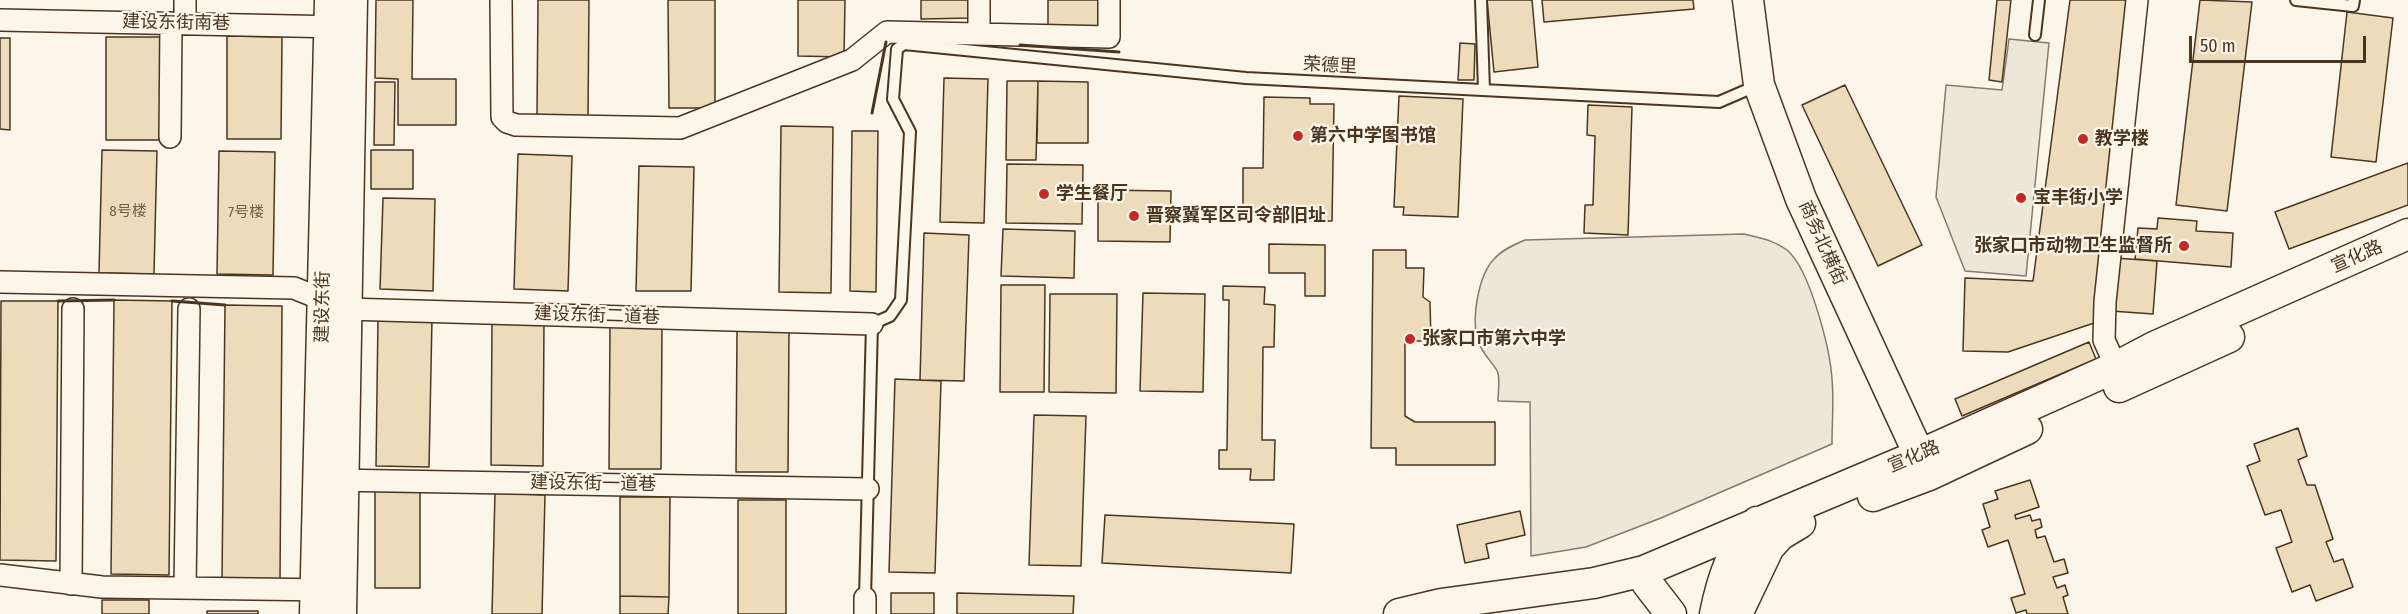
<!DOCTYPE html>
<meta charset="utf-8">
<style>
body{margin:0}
#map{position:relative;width:2408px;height:614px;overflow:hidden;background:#fbf6e9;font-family:"Fira Sans Condensed",sans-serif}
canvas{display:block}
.scale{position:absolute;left:2189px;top:36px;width:177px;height:27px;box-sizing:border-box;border:3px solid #4a3520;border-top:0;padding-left:8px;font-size:18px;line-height:21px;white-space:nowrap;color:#4a3520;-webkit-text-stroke:4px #fbf6e9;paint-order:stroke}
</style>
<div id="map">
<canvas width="2408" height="614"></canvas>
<div class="scale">50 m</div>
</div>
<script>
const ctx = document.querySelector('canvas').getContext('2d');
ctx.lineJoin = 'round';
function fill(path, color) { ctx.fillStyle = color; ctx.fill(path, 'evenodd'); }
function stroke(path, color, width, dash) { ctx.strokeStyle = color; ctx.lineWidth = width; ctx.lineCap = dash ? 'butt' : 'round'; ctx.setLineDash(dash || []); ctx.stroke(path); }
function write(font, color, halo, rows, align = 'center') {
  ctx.font = font + ' "Fira Sans Condensed","Noto Sans SC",sans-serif'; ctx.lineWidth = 4.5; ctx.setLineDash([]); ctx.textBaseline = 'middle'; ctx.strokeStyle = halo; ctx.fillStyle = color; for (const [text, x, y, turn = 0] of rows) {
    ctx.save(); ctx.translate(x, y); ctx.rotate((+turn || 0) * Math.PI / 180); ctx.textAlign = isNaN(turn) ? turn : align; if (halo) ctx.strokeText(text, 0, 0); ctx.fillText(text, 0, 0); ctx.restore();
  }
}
const green = new Path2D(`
 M2009,39L2049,43L2026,276L1965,271L1936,197L1946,85L2002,90Z
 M1744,234C1760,238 1774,240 1787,250C1810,269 1830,349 1832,379C1834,400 1832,423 1832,444L1661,518L1586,547L1531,556L1530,402L1498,401C1498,393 1500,382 1498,373C1495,364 1481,354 1477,338C1472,317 1478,276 1494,259C1502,250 1513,245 1525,240Z`);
fill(green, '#ede6d9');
stroke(green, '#887966', 1.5);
const building = new Path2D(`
 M376,0H413L412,79H456V125H398V79L375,78Z
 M538,0H589L588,117H537Z
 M668,0H715V108H669Z
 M798,0H845L844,57L798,56Z
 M921,0H971V18L921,19Z
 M1048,0H1098V31L1048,30Z
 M1487,0H1532L1538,67L1494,72Z
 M1542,0H1693L1694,9L1544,22Z
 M1997,0H2011L2002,82L1989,80Z
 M2070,0H2129L2094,323L2008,352L1963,351L1965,278L2033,281Z
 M2200,0L2252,2L2227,211L2176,205Z
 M2347,12L2393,18L2376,162L2331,157Z
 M227,36L282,37L281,139H227Z
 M106,37H161V140H106Z
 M0,38H10V130L0,129Z
 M1460,43L1475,44L1474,80H1458Z
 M944,78L988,79L984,223L940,222Z
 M1007,81H1038L1036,160H1006Z
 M1038,81L1088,82V143H1037Z
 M375,82H395L394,145H374Z
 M1845,85L1922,245L1878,266L1802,105Z
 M1399,96L1463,99L1458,217L1403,215L1404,207H1394Z
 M1264,97L1310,98V104H1334L1332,221H1302V216L1243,215V168H1263Z
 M1588,105L1632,107L1628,235L1584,233L1585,205H1593L1595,136L1587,135Z
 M781,126L833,127L831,293L779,292Z
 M852,131H878L876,292L850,291Z
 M102,150L157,151L154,274L99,273Z
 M371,150H413V189H371Z
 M219,151L275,152L273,275L217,274Z
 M518,154L572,156L568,291L514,289Z
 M2408,163V205L2289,249L2275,212Z
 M1007,164L1083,165L1082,224L1006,223Z
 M639,166L694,167L691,291H636Z
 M1098,190L1171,191L1170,242L1098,241Z
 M383,198L435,199L433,291L380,289Z
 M2158,218L2197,221L2196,231L2233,233L2231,267L2135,259L2138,228L2157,229Z
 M1003,229L1075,231L1074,278L1001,276Z
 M924,233L969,235L964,381L920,380Z
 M1269,244L1325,245V296H1305V273H1269Z
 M1373,250H1406V268H1424L1423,297L1430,302L1431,341H1405V416L1415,422H1495V465H1396V448H1371Z
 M2115,258L2157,261L2153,314L2111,311Z
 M1001,285H1045L1044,392H1000Z
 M1223,286L1265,287L1264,304L1275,305L1274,347H1263L1262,440H1275L1274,480H1250L1251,469H1219V450H1227L1229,300H1223Z
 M1143,293L1205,294L1203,392L1140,391Z
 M1050,294H1117L1116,393L1049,392Z
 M114,300L172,301L169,575L111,574Z
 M1,301H58L56,561L0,560Z
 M225,305L282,306L280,579H222Z
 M378,318L432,319L429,467L376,466Z
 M492,323H544L543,466L491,465Z
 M610,327L662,328L661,469H609Z
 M737,329L789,330L788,472H736Z
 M2089,342L2096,359L1962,416L1955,399Z
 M895,379L941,381L935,573L889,572Z
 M1034,415L1086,416L1081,566L1029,565Z
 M2298,428L2307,456L2298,460L2307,485H2315L2333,539L2326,542L2334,562L2343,559L2353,587L2316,601L2310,585L2292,592L2276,548L2292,542L2281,510L2265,515L2247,466L2260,461L2254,444Z
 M2030,480L2039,507L2015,515L2016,519L2030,515L2032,521L2040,519L2042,527L2035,530L2037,538L2045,536L2054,562L2064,559L2068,573L2053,577L2057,588L2065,585L2068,595L2063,597L2068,614H2027L2026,610L2016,613L2011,598L2025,594L2008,540L1988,547L1982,530L1990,527L1983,504L1998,499L1995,491Z
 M375,489H420V588H375Z
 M495,493L545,495L542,614H492Z
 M620,497H670L669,597L620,596Z
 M738,500H786V614H738Z
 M1520,511L1525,535L1486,544L1489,558L1465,563L1457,525Z
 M1105,515L1294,524L1291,573L1102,563Z
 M891,593H934V614H891Z
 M957,593L1074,596L1073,614H957Z
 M620,596L669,597L668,614H620Z
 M102,600H149V614H102Z
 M207,611H258V614H207Z`);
fill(building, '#ecdcbc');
stroke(building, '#4a3520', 1.5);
const lane = new Path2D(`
 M1481,0L1484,90
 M2296,0L2353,6L2354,0
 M2035,35L2039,0
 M865,598L872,324L890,316L901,300L910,132L893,99L897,49L904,44L1246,78L1719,102L1756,86`);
const street = new Path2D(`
 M185,0V23
 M501,0L502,117L507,122L516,125L680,128L852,60L887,32L1109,37V0
 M979,0V34
 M0,20L341,27
 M170,137L171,23
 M0,282L294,288L346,309L872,324
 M2121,378L2104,340L2105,302L2137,0
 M332,480L868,489
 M0,575L102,587L329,590
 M71,584L73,309
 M185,588L189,309
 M865,614V598`);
const secondary = new Path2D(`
 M1748,0L1759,85L1801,199L1928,474
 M2119,387L2229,337
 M1873,496L1929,475L2027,429
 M1644,571L1647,583L1671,614
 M315,614L330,0
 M341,614L352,0
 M1399,614L1441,604L1594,583L1644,571L1919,455L2116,367L2154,347L2408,234
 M1715,614C1722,580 1732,547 1757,522
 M1737,614L1769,547L1780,535L1800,523`);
stroke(lane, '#4a3520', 14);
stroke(street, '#4a3520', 24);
stroke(secondary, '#4a3520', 33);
stroke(lane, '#fbf6e9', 10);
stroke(street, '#fbf6e9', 21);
stroke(secondary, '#fbf6e9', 30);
stroke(new Path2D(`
 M1020,45L1119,52
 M872,113L886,42
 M58,301L114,300
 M172,301L225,305`), '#4a3520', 3);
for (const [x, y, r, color] of [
 [1298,136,6,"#c62828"],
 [2083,139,6,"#c62828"],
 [1044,194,6,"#c62828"],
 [2021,198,6,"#c62828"],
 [1134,216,6,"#c62828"],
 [2184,246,6,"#c62828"],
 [1410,339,6,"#c62828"]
]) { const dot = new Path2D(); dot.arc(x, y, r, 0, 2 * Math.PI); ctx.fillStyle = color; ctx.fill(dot); stroke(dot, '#fbf6e9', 2); }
write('15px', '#725f47', null, [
 ["8号楼",128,212],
 ["7号楼",246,213]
]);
write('18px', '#4a3520', '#fbf6e9', [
 ["建设东街南巷",176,23,1],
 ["荣德里",1330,66,3],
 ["商务北横街",1822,243,66],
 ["宣化路",2357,257,-24],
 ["建设东街",323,307,-89],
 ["建设东街二道巷",597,316,2],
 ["宣化路",1914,457,-23],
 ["建设东街一道巷",593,484,1]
]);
write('bold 18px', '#4a3520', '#fbf6e9', [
 ["第六中学图书馆",1310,136],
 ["教学楼",2095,139],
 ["学生餐厅",1056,194],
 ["宝丰街小学",2033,198],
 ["晋察冀军区司令部旧址",1146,216],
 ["张家口市动物卫生监督所",2172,246,"right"],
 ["张家口市第六中学",1422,339]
], 'left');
</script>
